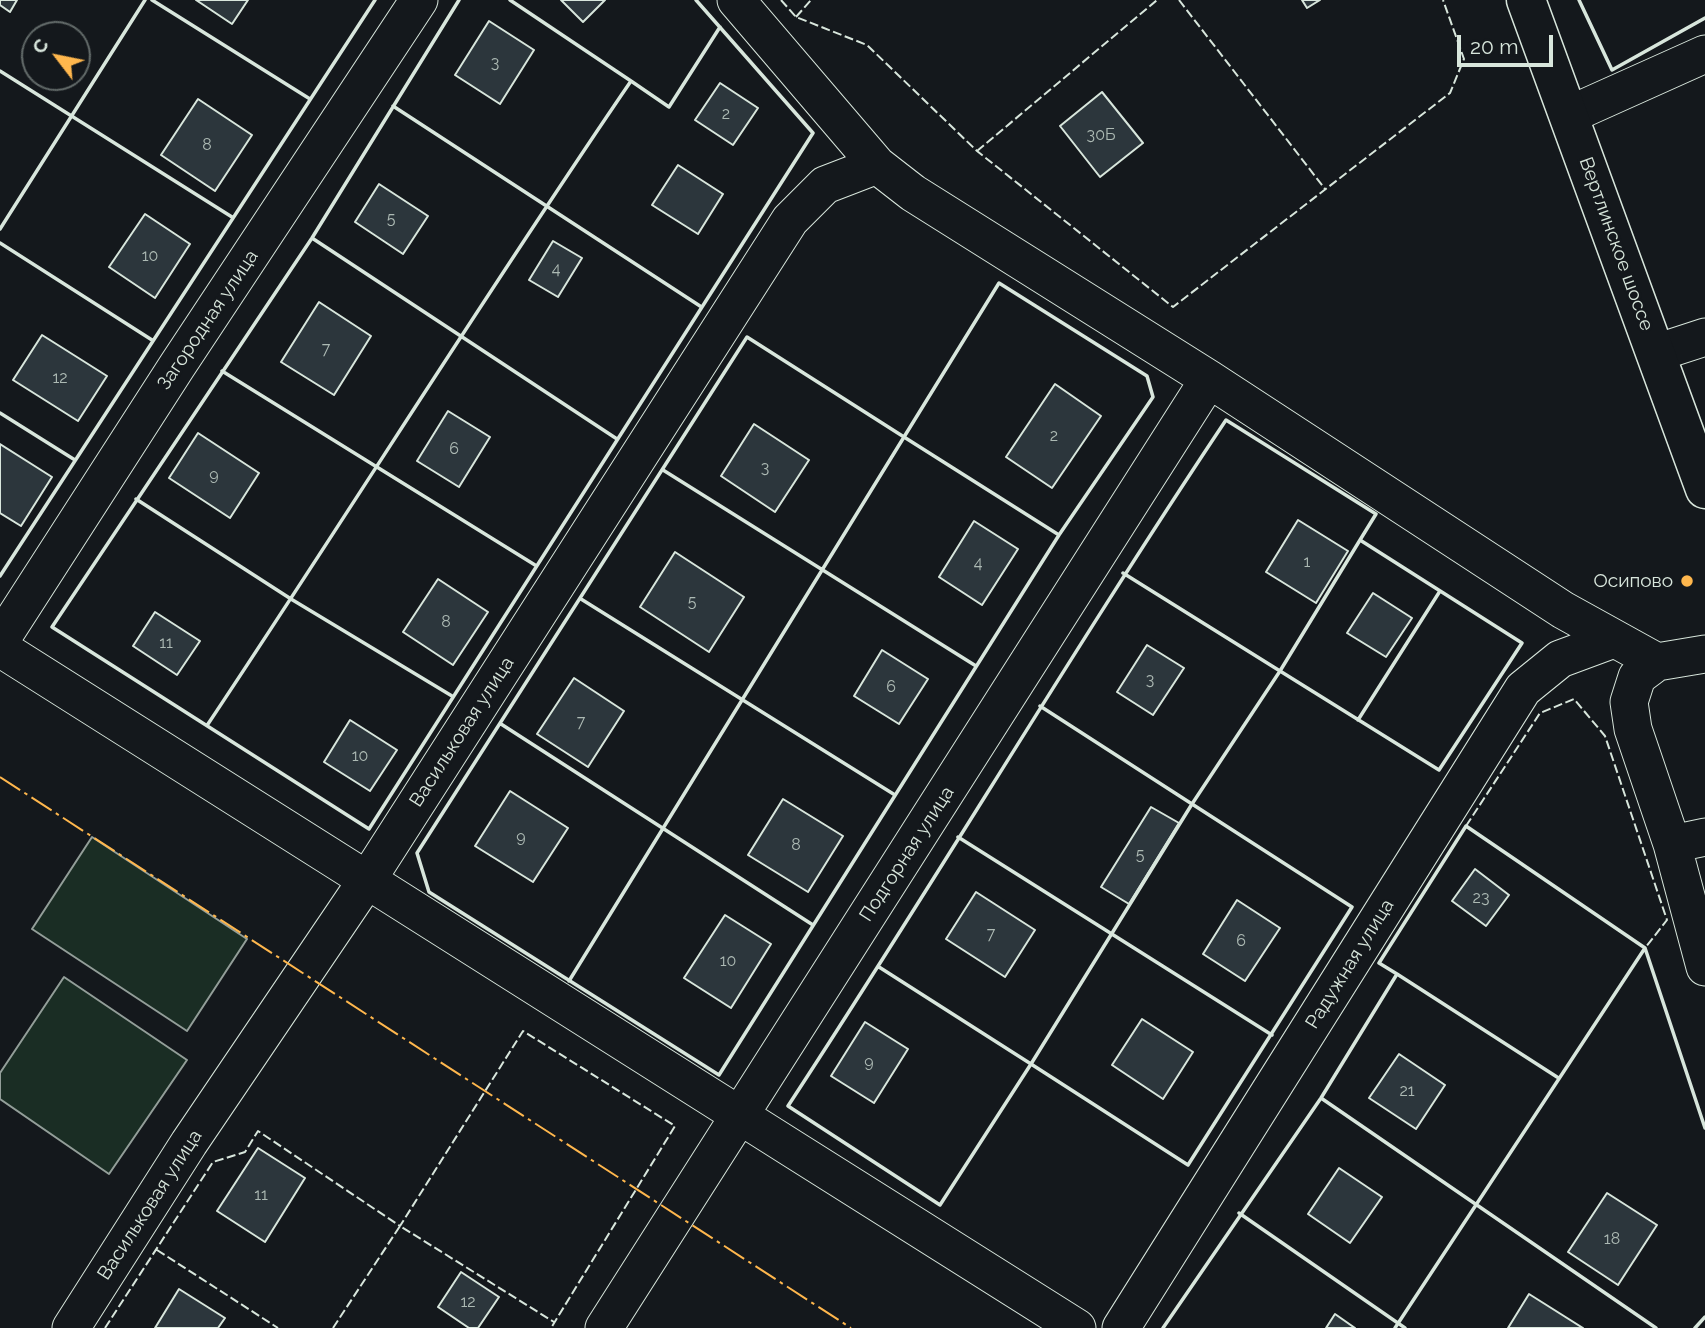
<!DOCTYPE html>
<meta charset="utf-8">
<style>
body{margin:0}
#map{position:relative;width:1705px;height:1328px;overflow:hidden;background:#14181c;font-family:Raleway,sans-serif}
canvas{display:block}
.north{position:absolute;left:21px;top:21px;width:70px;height:70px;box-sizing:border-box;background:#14181c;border:2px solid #626a69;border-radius:50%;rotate:302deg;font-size:19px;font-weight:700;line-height:28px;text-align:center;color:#d8e6dc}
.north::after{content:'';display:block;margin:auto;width:24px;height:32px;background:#ffb74d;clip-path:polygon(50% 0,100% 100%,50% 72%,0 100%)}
.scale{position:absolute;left:1457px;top:35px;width:96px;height:32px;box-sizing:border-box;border:4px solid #d8e6dc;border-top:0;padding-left:9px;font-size:21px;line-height:24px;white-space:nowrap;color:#d8e6dc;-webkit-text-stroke:5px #14181c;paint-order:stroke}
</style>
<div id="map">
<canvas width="1705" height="1328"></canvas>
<div class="north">С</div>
<div class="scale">20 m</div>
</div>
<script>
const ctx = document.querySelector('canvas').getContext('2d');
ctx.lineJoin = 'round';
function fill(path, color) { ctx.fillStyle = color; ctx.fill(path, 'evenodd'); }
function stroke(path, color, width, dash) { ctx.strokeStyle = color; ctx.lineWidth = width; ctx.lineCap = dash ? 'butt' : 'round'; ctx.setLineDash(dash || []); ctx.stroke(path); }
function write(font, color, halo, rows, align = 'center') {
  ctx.font = font + ' Raleway,sans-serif'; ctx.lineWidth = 5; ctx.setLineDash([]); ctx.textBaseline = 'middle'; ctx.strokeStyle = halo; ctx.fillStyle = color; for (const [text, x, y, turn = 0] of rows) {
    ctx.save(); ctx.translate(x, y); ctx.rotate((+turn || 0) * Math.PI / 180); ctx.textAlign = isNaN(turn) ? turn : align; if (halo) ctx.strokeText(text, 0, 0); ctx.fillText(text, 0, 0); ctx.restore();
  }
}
const green = new Path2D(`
 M92,837L247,939L187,1031L32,929Z
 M64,977L187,1060L109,1174L0,1099V1073Z`);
fill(green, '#1a2d24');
stroke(green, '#939e99', 2);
const building = new Path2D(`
 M0,0H17L10,12L0,5Z
 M196,0H248L232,24Z
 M561,0H605L583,22Z
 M1302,0H1320L1307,8Z
 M489,21L534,50L500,104L455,75Z
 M720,83L758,108L733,145L695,120Z
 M1102,92L1143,143L1100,177L1060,126Z
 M198,99L252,135L215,191L161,155Z
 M678,165L723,194L698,234L652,205Z
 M379,184L428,216L403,254L355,222Z
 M145,214L190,244L155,298L109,267Z
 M553,241L582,258L558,297L529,280Z
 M319,302L371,336L334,395L281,362Z
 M42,335L107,376L78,421L13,380Z
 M1055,384L1101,416L1052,488L1006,457Z
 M448,411L490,437L459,487L417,461Z
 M754,424L809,460L775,512L721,476Z
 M198,433L259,473L230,518L169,478Z
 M0,444L52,477L21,526L0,513Z
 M1298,520L1348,551L1316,603L1266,572Z
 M974,521L1018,549L982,605L939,577Z
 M675,552L744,597L709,652L640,607Z
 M438,579L488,612L453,665L403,632Z
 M1373,593L1412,618L1386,657L1347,633Z
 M155,612L200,641L177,675L133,646Z
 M1147,645L1184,668L1153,715L1117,692Z
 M882,650L928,679L899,724L854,696Z
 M574,678L624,711L588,767L537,734Z
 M350,720L397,750L370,791L324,762Z
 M510,791L568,828L533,882L475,846Z
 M783,799L843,836L808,892L748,855Z
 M1151,807L1179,823L1129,904L1101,887Z
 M1475,869L1509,895L1486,926L1452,901Z
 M976,892L1035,930L1005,977L946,939Z
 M1237,900L1280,928L1245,981L1203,954Z
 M725,915L771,944L731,1008L684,978Z
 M1142,1019L1193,1052L1163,1099L1112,1065Z
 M865,1022L908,1049L874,1103L831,1076Z
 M1399,1054L1445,1085L1416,1129L1369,1098Z
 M258,1148L305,1178L265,1242L217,1211Z
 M1339,1168L1382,1197L1350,1243L1308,1214Z
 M1607,1193L1657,1225L1618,1285L1568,1252Z
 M461,1272L499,1297L478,1328H469L438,1307Z
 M179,1289L225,1318L218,1328H155Z
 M1529,1294L1583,1328H1508Z
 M1335,1314L1355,1328H1326Z`);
fill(building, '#2c363c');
stroke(building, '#d8e6dc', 2);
const minor = new Path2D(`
 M736,0L877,165L913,193L1209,379L1563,610L1657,662
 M1569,115L1705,54
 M1656,353L1705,337
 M0,641L177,366L419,0
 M0,648C361,872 717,1103 1077,1328
 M1705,654L1657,662L1637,677L1629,702L1633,729L1672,844L1705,967
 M1672,844L1705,837
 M71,1328L189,1143L369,877L790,220L825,185L877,165
 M604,1328L1209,379
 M1121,1328L1523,689L1560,659L1614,639`);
const major = new Path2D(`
 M1526,0L1705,489`);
stroke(minor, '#d8e6dc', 39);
stroke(major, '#d8e6dc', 41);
stroke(minor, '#14181c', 37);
stroke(major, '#14181c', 38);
stroke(new Path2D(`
 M781,0L796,17L867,45L977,151L1173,307L1450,93L1464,59L1443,0
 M1179,0L1325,189
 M796,17L811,0
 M977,151L1157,0
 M1466,826L1540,713L1574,699L1605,736L1667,920L1645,948
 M157,1250L278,1328
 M105,1328L213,1162L245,1152L258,1131L400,1226L523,1031L675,1126L551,1328
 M333,1328L400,1226L554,1322`), '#d8e6dc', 2, [9, 3.5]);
stroke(new Path2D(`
 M152,0L310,99
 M459,0L312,238L52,627L369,829L813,133L696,0
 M510,0L631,81
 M1579,0L1612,70L1705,18
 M0,71L232,217
 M393,106L700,306
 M0,229L145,0
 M312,238L617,439
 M0,243L152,340
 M999,283L1147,376L1153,397L1059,535L719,1075L429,892L417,853L747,337L904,437Z
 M222,371L535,565
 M0,413L75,460
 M1226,420L1376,514L1360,540L1522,643L1439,770L1280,671L1192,804L1352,907L1188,1165L1031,1064L940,1205L788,1106C937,879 1075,646 1226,420Z
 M663,470L976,666
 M136,499L291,599L452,696
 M1123,573L1280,671L1360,540
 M0,576L375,0
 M581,599L895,795
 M1358,720L1440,591
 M208,724C350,511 486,293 631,81L669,107L720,27
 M501,724L813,925
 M958,837L1272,1035
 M879,967L1031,1064L1192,804L1040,706
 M1397,974L1557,1077
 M569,981L904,437L1059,535
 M1321,1098L1656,1328
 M1239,1213L1405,1328
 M1163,1328L1321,1098L1397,974L1379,963L1466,826L1645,948L1705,1128
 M1395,1328L1645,948
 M1695,1328L1705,1317`), '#d8e6dc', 3.5);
stroke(new Path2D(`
 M0,777L851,1328`), '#ffb74d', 2, [24, 5, 3.5, 5]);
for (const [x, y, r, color] of [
 [1687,581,7,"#ffb74d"]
]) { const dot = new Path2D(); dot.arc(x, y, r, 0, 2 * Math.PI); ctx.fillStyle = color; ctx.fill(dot); stroke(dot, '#14181c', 2.5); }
write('16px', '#adbab4', null, [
 ["3",495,63],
 ["2",726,114],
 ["30Б",1101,135],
 ["8",207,145],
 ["5",391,219],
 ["10",150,256],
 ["4",556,269],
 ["7",326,349],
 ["12",60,378],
 ["2",1054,436],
 ["6",454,449],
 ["3",765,468],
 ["9",214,475],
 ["1",1307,562],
 ["4",978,563],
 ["5",692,602],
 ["8",446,622],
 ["11",166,643],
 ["3",1150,680],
 ["6",891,687],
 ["7",581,722],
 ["10",360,756],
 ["9",521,837],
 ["8",796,845],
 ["5",1140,855],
 ["23",1481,898],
 ["7",991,934],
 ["6",1241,941],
 ["10",728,961],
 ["9",869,1062],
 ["21",1407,1091],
 ["11",261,1195],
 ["18",1612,1239],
 ["12",468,1302]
]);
write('19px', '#d8e6dc', '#14181c', [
 ["Вертлинское шоссе",1616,244,70],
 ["Загородная улица",208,320,-56],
 ["Васильковая улица",462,732,-57],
 ["Подгорная улица",907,854,-57],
 ["Радужная улица",1350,964,-58],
 ["Васильковая улица",150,1205,-57]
]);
write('19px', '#d8e6dc', '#14181c', [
 ["Осипово",1673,581]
], 'right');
</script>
